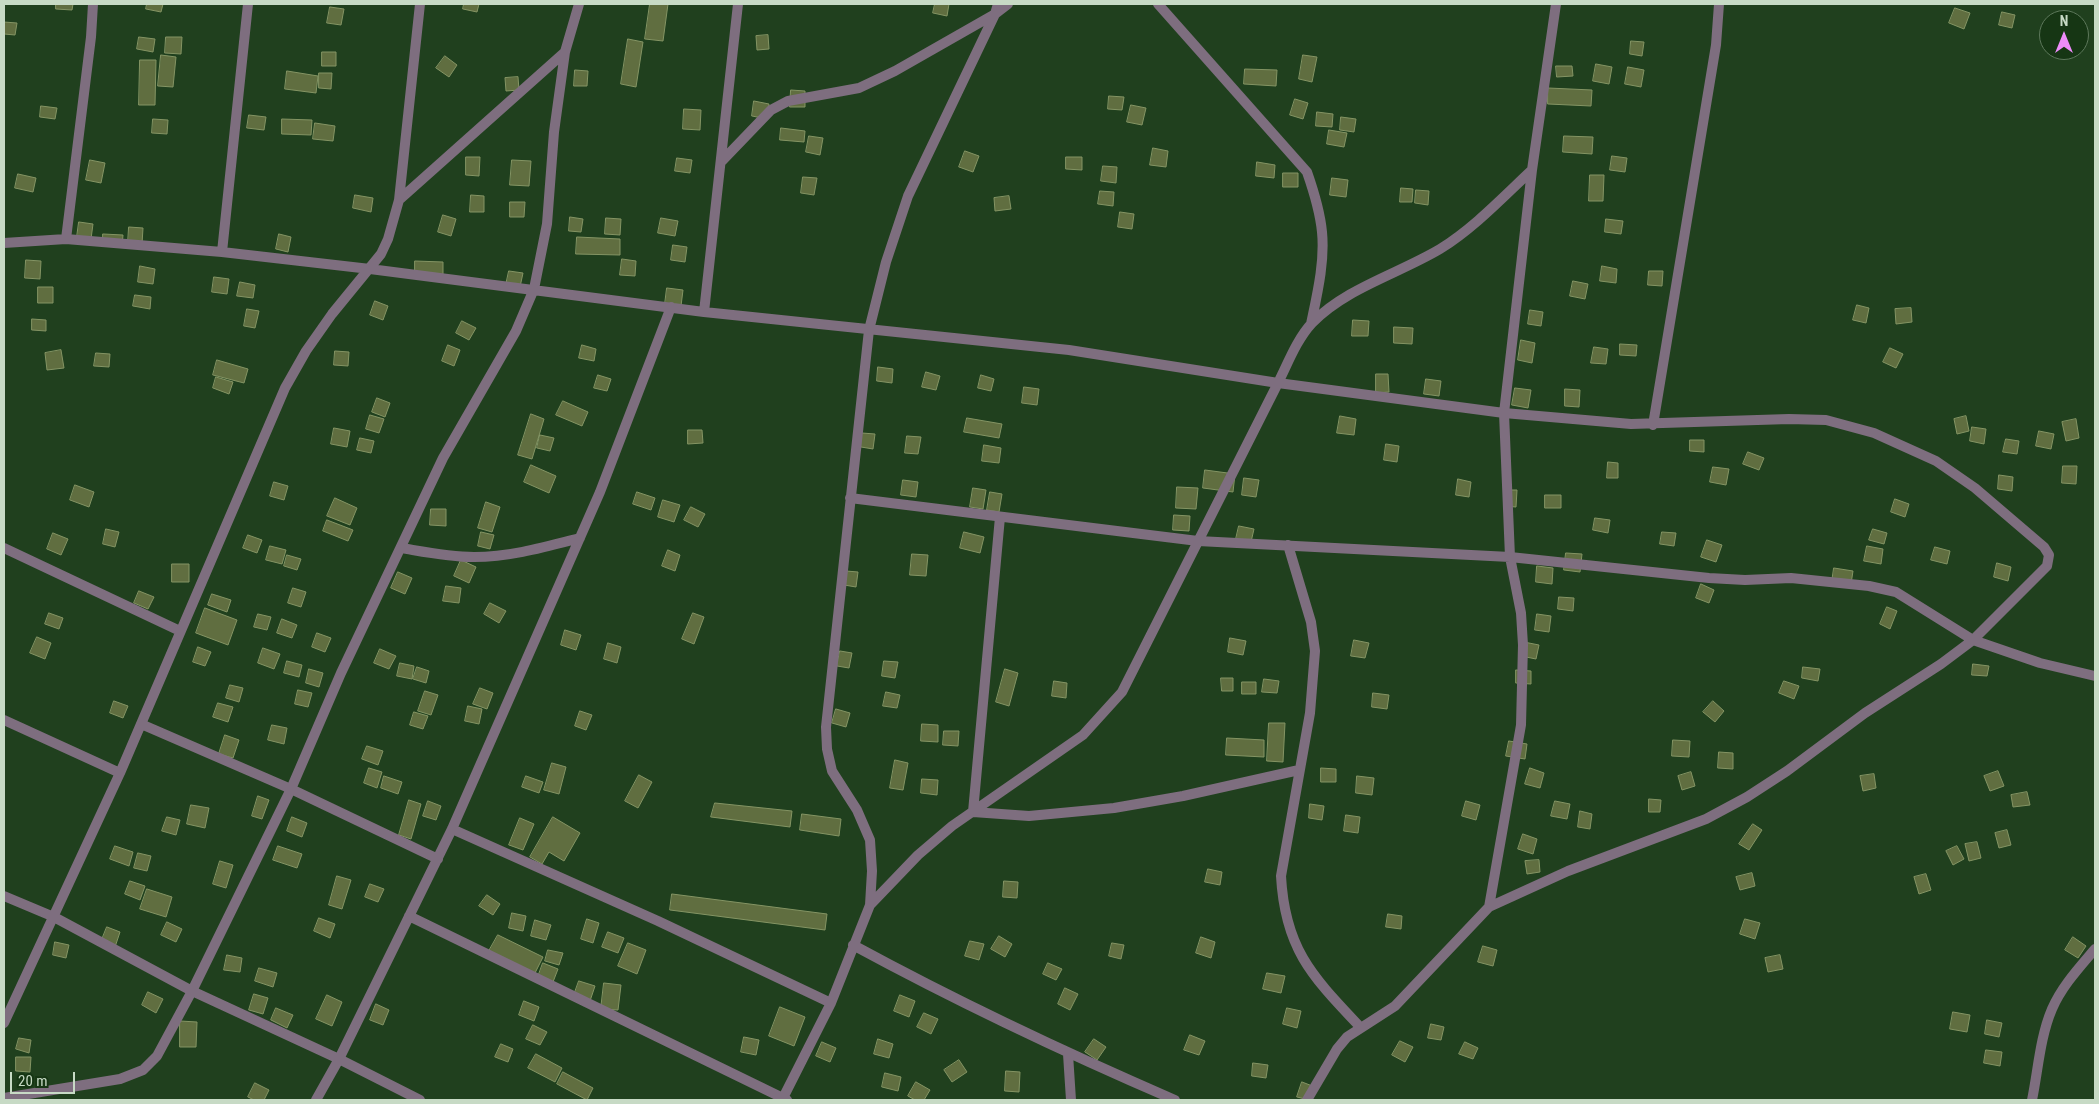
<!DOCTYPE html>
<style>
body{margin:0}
#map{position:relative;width:2099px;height:1104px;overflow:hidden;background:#20401e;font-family:"Roboto Condensed",sans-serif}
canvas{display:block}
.frame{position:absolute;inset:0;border:5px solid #c7dac5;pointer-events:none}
.north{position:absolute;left:2039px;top:10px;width:50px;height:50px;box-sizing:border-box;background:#163614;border:1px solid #5d785b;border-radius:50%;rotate:0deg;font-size:14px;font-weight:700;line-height:20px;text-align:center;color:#c7dac5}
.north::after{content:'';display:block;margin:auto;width:18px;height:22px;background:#ed8cf9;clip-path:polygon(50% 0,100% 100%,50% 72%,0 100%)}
.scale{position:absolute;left:10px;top:1072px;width:65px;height:22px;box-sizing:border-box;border:2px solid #c7dac5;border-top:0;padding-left:6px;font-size:15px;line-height:18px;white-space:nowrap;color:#c7dac5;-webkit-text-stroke:4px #163614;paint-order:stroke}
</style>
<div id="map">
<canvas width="2099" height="1104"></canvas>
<div class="frame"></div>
<div class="north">N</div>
<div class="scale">20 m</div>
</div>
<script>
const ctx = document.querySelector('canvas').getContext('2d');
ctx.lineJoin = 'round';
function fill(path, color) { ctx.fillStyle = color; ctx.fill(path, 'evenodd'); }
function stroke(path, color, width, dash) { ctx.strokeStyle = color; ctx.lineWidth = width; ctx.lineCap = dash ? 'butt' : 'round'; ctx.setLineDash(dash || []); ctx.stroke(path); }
const building = new Path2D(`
 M56,4H73L72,10L56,9Z
 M147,4H163L161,12L146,9Z
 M464,4H479L477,12L463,9Z
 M650,4H668L663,41L645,39Z
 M935,4H949L947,16L933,13Z
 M330,7L344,9L341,25L327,23Z
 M1955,8L1970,13L1964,29L1949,23Z
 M2002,12L2015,15L2012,28L1999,25Z
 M4,22L17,23L15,35L4,34Z
 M768,35L769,49L757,50L756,36Z
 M139,37L155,39L153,52L137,49Z
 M166,37H182L181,54L165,53Z
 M628,39L643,42L636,87L621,84Z
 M1631,41L1644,42L1642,56L1630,54Z
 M322,52H336V66H322Z
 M161,55L176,57L173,87L158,86Z
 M1303,55L1317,57L1312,82L1299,79Z
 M445,56L457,65L449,77L436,68Z
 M140,60H156L155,105H139Z
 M1596,64L1612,67L1609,84L1593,81Z
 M1556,66H1572L1573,76L1557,77Z
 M1628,67L1644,70L1641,87L1625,84Z
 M1245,69L1277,70L1276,86L1244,84Z
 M575,70L588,71L587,86H574Z
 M287,71L318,76L316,93L285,89Z
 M319,73H332L331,89L319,88Z
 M518,77L519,90L506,91L505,78Z
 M1548,88L1592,90L1591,106L1548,104Z
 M791,90L805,91V107H790Z
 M1109,96L1124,97L1122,110L1108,109Z
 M1295,99L1308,103L1303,119L1290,115Z
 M754,101L769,104L767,119L752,116Z
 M1131,105L1146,108L1142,125L1127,122Z
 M41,106L57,108L55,119L40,117Z
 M684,109L701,110L700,130L683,129Z
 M1317,112L1333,114L1332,127L1316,126Z
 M249,115L266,117L264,130L247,128Z
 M1341,117L1356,119L1354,132L1340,130Z
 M153,119L168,120L167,134L152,133Z
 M282,119L312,120L311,135L282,134Z
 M315,123L335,126L333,141L313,139Z
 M781,128L805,131L804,142L780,140Z
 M1329,130L1347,133L1344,147L1327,144Z
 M809,136L823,138L820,155L806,152Z
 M1564,136L1593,137L1592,154L1563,152Z
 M1153,148L1168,151L1166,167L1150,165Z
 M965,151L979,156L973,172L959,167Z
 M1612,156L1627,158L1625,172L1610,170Z
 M466,157H480L479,176L466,175Z
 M1066,157H1082V170L1066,169Z
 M677,158L692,160L690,173L675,171Z
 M90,160L105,163L101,183L86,180Z
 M512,160L531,161L529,186L510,185Z
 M1257,162L1275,165L1274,178L1256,176Z
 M1103,166L1117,167L1116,183L1101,181Z
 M1283,173H1298V187H1283Z
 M18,174L36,178L33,192L15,188Z
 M1590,175H1604L1603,201H1589Z
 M803,177L817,178L814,195L801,193Z
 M1332,178L1348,180L1346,197L1330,195Z
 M1401,188L1413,189L1412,202H1400Z
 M1416,190L1429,191L1428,205L1415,203Z
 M1100,191L1114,192L1113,206L1098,204Z
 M355,195L373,198L371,212L353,208Z
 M471,195L484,196V212H470Z
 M1009,196L1011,209L995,211L994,198Z
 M510,202H525L524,217H510Z
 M1120,212L1134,214L1132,229L1118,227Z
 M443,215L456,219L451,236L438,232Z
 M570,217L583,219L581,232L569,231Z
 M606,218L621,219L620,235L605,234Z
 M661,218L678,221L675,236L658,233Z
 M1606,219L1623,221L1621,234L1605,232Z
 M79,222L93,224L91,239L77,237Z
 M129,227L143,228L142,244L128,243Z
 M103,234L123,235L122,247L103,246Z
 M279,234L291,237L288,252L276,249Z
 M577,237L620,239V255L576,254Z
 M673,245L687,247L685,262L671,260Z
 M622,259L636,261L635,276L620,275Z
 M26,260L41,261L40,279L25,278Z
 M415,261L443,262V275L415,273Z
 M140,266L155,269L153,284L138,282Z
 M1602,266L1617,269L1616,283L1600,281Z
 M509,271L523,273L520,287L506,285Z
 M1649,271H1663L1662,286L1648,285Z
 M214,277L229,279L227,294L212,292Z
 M1573,281L1588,284L1585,299L1570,296Z
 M240,282L255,285L253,298L237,296Z
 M38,287H53V303H38Z
 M667,288L683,290L681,306L665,304Z
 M135,295L151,297L150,309L133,306Z
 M375,301L388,306L383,320L370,315Z
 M1857,305L1869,308L1866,323L1853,320Z
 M1911,308L1912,322L1896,324L1895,309Z
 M247,309L259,311L255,328L244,326Z
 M1530,310L1543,312L1541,326L1528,324Z
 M32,319L46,320V331L32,330Z
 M1353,320L1369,321L1368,336H1352Z
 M462,321L476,328L469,340L456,333Z
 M1394,327L1413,328L1412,344L1394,343Z
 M1521,340L1535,343L1532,363L1518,360Z
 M1620,344L1637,345L1636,356L1620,355Z
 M448,345L460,350L454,366L442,361Z
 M582,345L596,349L594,361L579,358Z
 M1594,347L1608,349L1606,364L1591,363Z
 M1890,348L1903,354L1896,368L1883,362Z
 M61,350L64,368L47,370L45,353Z
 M335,351L349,352L348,366L334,365Z
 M96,353L110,354L109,367L94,366Z
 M217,360L248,369L244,383L213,375Z
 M878,367L893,369L892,383L877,381Z
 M926,372L940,376L936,390L922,387Z
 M1376,374H1388L1389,392L1376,393Z
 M598,375L611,379L607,391L594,388Z
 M981,375L994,379L991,391L978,388Z
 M216,377L233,382L229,394L213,388Z
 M1426,379L1441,381L1439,396L1424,394Z
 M1024,387L1039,389L1037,405L1022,403Z
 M1515,388L1531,390L1528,408L1512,405Z
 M1565,389L1580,390L1579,407L1565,406Z
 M377,398L390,403L385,417L372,412Z
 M563,401L588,412L582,426L556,415Z
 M531,414L544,419L532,459L518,455Z
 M370,415L384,419L379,433L366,429Z
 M1340,416L1356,419L1354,435L1337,433Z
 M1966,416L1969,431L1957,434L1954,419Z
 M967,418L1002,424L999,438L964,432Z
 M2076,419L2079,438L2066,441L2062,422Z
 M1972,427L1986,429L1984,444L1970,441Z
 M334,428L350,431L347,447L331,444Z
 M688,430H702L703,443L688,444Z
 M2039,431L2054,434L2051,449L2036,446Z
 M862,433L875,434L873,449L861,447Z
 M540,435L554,438L550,451L537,448Z
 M907,436L921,437L918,454L905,453Z
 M360,438L374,441L371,453L357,450Z
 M2006,439L2019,441L2017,454L2003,452Z
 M1690,440H1704V452L1690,451Z
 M1386,444L1399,446L1397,462L1384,460Z
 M984,445L1001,448L999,463L982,461Z
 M1748,452L1764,458L1759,470L1743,464Z
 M1608,462L1618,463V478H1607Z
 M531,465L556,476L549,493L524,482Z
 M2063,466H2077L2076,484L2062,483Z
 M1713,467L1729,469L1726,485L1710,482Z
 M1205,470L1235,474L1233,492L1203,488Z
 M1999,475L2013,477L2012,491L1998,489Z
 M1244,478L1259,480L1256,497L1242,495Z
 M1458,479L1471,482L1469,497L1456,495Z
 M903,480L918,482L916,497L901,495Z
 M274,482L288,486L284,500L270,496Z
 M75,485L94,492L89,507L70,500Z
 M1177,487L1198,488L1196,509L1176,508Z
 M973,488L986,490L983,509L970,507Z
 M1505,490H1517L1516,507L1504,506Z
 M637,492L655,498L651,510L633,504Z
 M990,492L1002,494L999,512L987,510Z
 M1545,495H1561V508H1545Z
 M335,498L357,508L350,525L327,516Z
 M1895,499L1909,504L1905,517L1891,512Z
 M663,500L680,505L674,522L658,517Z
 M486,502L500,507L492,532L478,528Z
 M691,507L705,514L698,527L684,520Z
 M431,509H446V526L430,525Z
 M1174,515L1190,516L1189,531L1173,530Z
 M1595,518L1610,520L1608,533L1593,530Z
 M327,520L353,530L348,541L323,531Z
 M1239,526L1254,529L1251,542L1236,539Z
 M106,529L119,532L115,547L103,544Z
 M1873,529L1887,533L1884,544L1869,540Z
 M481,532L494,535L490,549L478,546Z
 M964,532L984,537L980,553L960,548Z
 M1662,532L1676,533L1674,546L1660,544Z
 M53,533L68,539L61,555L47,549Z
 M248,535L262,540L257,553L243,548Z
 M1707,540L1722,545L1716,562L1701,557Z
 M270,546L286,550L282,564L266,560Z
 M1867,546L1883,549L1881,564L1864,561Z
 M1935,547L1950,551L1947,564L1931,560Z
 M668,550L680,555L675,571L662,566Z
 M1566,553L1582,554L1580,572L1564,570Z
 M912,554L928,555L926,576L910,575Z
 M287,555L301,559L297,570L284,566Z
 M461,560L476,567L469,583L454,576Z
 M1997,563L2011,567L2008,581L1994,577Z
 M172,564H189V582H172Z
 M1537,566L1553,568L1552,584L1536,582Z
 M1834,568L1853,571L1851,584L1832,582Z
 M846,571L858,572L856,587L844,585Z
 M398,572L412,578L405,594L391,588Z
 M1701,584L1714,590L1709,603L1696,598Z
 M446,586L461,588L459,603L443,601Z
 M293,588L306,592L301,607L288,603Z
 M139,591L154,597L148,609L134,603Z
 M212,594L231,600L227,612L208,605Z
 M1559,597L1574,598L1573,611L1558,609Z
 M490,603L506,611L499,623L484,614Z
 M1887,607L1897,611L1890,629L1880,624Z
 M205,608L237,620L228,645L196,633Z
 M49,613L63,618L59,629L45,624Z
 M693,613L704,617L694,644L682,639Z
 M258,614L271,617L267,630L254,627Z
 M1537,614L1551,616L1549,632L1535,630Z
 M282,619L297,625L292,638L277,633Z
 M565,630L581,635L576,650L561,645Z
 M317,633L331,638L325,652L312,647Z
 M37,637L51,643L45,659L30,653Z
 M1230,638L1246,641L1243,655L1228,652Z
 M1354,640L1369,643L1365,658L1351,656Z
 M1524,642L1539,645L1536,659L1521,656Z
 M608,643L621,647L617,663L604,659Z
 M198,647L211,652L205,666L193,662Z
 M263,648L280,654L274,669L258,663Z
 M380,649L396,656L389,669L374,663Z
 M840,651L852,653L849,668L837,666Z
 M287,661L302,665L299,677L284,673Z
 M884,661L898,662L895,678L882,676Z
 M400,663L414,666L412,679L397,676Z
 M1973,664L1989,666L1987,676L1972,675Z
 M417,667L429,671L426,683L413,679Z
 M1803,667L1820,669L1818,681L1802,678Z
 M309,669L323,673L319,687L306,683Z
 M1005,669L1018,673L1009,706L996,702Z
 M1516,670L1531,671V684L1516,683Z
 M1221,678H1233V691H1222Z
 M1264,679L1279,681L1277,693L1262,692Z
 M1054,681L1067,683L1066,698L1052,696Z
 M1784,681L1799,686L1794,699L1779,693Z
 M1242,682H1256V694H1242Z
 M230,685L243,688L239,702L226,698Z
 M480,688L493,693L487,709L473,704Z
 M298,690L312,693L308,707L295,704Z
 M425,691L438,695L431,715L418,711Z
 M886,692L900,695L897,708L883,706Z
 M1373,693L1389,695L1387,709L1372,707Z
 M114,701L128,706L123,718L110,713Z
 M1713,701L1724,711L1715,722L1703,712Z
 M218,703L233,707L228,722L213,717Z
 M468,706L482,709L479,724L465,721Z
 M836,709L850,713L846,727L832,723Z
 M580,711L592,715L586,730L575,726Z
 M414,712L428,716L423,729L410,725Z
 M1269,723H1285L1283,762L1267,761Z
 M922,724L938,725V742L921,741Z
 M272,725L287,728L284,744L268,740Z
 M944,731H959L958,746L943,745Z
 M225,735L239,740L233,758L219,754Z
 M1227,738L1264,740V757L1226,755Z
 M1673,740L1690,741L1689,757L1672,756Z
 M1509,741L1527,744L1525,759L1506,756Z
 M367,746L383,751L378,765L362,759Z
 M1719,752L1733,753V769L1718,768Z
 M895,760L908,763L903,790L890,788Z
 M552,763L566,767L559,794L544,790Z
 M369,768L382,772L377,788L364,783Z
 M1321,768L1336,769V782H1321Z
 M1530,768L1544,773L1540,788L1525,784Z
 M1998,771L2004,786L1990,791L1984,776Z
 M1691,772L1695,786L1682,790L1678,776Z
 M1874,774L1876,788L1863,791L1860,776Z
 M639,775L652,782L638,808L625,801Z
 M384,776L402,782L398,794L381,788Z
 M526,776L543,782L539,793L522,787Z
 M1357,776L1374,778L1372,795L1356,793Z
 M922,779L938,780L937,795L921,793Z
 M2027,792L2030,805L2013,807L2011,795Z
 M258,796L269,800L262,819L252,816Z
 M1649,799L1661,800L1660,812H1649Z
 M409,800L421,804L411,839L399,835Z
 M428,801L441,806L436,820L423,816Z
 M1466,801L1480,805L1476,820L1462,816Z
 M1555,801L1570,804L1567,819L1551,816Z
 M715,803L792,811L790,827L711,817Z
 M1310,804L1324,806L1322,820L1309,818Z
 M191,805L209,808L205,828L187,824Z
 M1580,811L1592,814L1590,829L1578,827Z
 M802,814L841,819L839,836L800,830Z
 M1346,815L1360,817L1358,833L1344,831Z
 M167,817L180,820L176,835L162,831Z
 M292,817L307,823L302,837L287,831Z
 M553,817L580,833L564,861L549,852L542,864L530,857Z
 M520,818L534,824L523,850L509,845Z
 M1753,824L1762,830L1749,850L1739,844Z
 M2007,830L2011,845L1999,848L1995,833Z
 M1523,834L1537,839L1533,854L1518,849Z
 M1977,842L1981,858L1969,861L1965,844Z
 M115,846L133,852L129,866L110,859Z
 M278,846L302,854L297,868L273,860Z
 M1957,846L1964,859L1953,865L1946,851Z
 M138,853L151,856L147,871L134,868Z
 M1539,860L1540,872L1527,874L1525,861Z
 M220,861L233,865L226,888L213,884Z
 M1208,869L1222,872L1220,885L1205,882Z
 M1752,873L1755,886L1740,890L1736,877Z
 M1926,874L1931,890L1919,894L1914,877Z
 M337,876L351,880L342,909L329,905Z
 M130,881L145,886L140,900L125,894Z
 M1004,881L1018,882L1017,898L1003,897Z
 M370,884L384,889L378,902L365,897Z
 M147,889L172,897L166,917L140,909Z
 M672,894L827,914L825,930L670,910Z
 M487,895L500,904L493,915L479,906Z
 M512,913L526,916L523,931L509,928Z
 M1388,914L1402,916L1401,929L1386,927Z
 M319,918L335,924L330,938L314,931Z
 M587,919L599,923L593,943L581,939Z
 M1745,919L1760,923L1755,939L1740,934Z
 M535,920L551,925L546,940L531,936Z
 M167,922L182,929L176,942L161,935Z
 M107,927L120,932L115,947L101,942Z
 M608,932L624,938L618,953L602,947Z
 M498,935L543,957L535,973L489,951Z
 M999,936L1012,944L1005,957L991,949Z
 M1201,937L1215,942L1211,958L1196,953Z
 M2073,937L2086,946L2078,958L2065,950Z
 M970,941L984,944L979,960L965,956Z
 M55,942L69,945L66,958L53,955Z
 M628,943L646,950L637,974L618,966Z
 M1112,943L1124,945L1121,959L1109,956Z
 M1483,946L1497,950L1493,966L1478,962Z
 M548,950L563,953L559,965L545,961Z
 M227,955L242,958L240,972L224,970Z
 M1780,955L1783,969L1768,972L1765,958Z
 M543,963L558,969L553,982L538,977Z
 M1048,963L1062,969L1056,980L1043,974Z
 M259,968L277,973L273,987L255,981Z
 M1267,973L1285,976L1281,993L1263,989Z
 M579,981L595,986L590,1001L574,995Z
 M604,983L621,985L618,1010L601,1009Z
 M1065,988L1078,994L1070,1010L1058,1004Z
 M148,992L163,999L156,1013L142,1005Z
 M254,994L268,998L263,1014L249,1010Z
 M327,995L342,1002L332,1026L316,1019Z
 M900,995L915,1001L909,1017L894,1011Z
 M524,1001L539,1007L534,1021L519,1015Z
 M376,1004L389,1010L383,1025L370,1020Z
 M780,1007L805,1017L794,1046L769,1036Z
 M276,1008L293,1015L287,1028L271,1020Z
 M1287,1008L1301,1011L1297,1028L1283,1024Z
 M1953,1012L1970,1015L1967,1032L1950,1029Z
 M924,1013L938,1019L931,1034L917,1027Z
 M1987,1020L2002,1023L1999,1037L1985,1034Z
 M180,1021L197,1022L196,1047H180Z
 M1431,1024L1444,1027L1441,1040L1428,1038Z
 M533,1025L547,1032L540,1045L526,1039Z
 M1190,1035L1205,1041L1199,1055L1184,1050Z
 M744,1037L759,1040L756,1055L741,1052Z
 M19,1038L31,1040L29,1053L16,1049Z
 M878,1039L893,1044L889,1058L874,1054Z
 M1094,1039L1106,1047L1097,1060L1085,1052Z
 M1400,1041L1413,1047L1405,1062L1392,1055Z
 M822,1042L836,1048L830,1062L816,1056Z
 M1465,1042L1478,1048L1473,1059L1459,1054Z
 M501,1044L513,1049L508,1062L495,1057Z
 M1986,1050L2002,1052L2000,1066L1984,1063Z
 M536,1054L562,1068L555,1082L528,1068Z
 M16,1057H31L30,1072L16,1071Z
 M959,1060L967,1072L952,1082L944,1070Z
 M1253,1063L1268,1065L1266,1078L1252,1076Z
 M1006,1071L1020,1072L1019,1092L1005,1091Z
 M563,1072L593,1088L587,1100L557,1084Z
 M885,1073L901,1077L898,1091L882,1087Z
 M916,1082L930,1090L924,1100H915L908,1096Z
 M1302,1082L1315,1087L1309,1100L1297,1097Z
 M255,1083L269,1090L264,1100H254L248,1097Z`);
fill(building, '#606e40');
stroke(building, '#849464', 1);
stroke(new Path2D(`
 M1158,4L1307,172C1314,192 1320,211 1322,232C1325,262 1317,295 1311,324
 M721,162L771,110L788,101L859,88L895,71L995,14L1008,4
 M399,200L565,52
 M66,239L91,37L93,4
 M4,243L66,239L222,252L370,269L704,312L1069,350L1278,383L1504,413L1631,424L1789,419L1826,420L1874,433L1936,461L1975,488L2044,547L2049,555L2047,566L1973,640L1941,664L1865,713L1787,771L1747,797L1706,819L1568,871L1489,907L1395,1006L1347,1037L1337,1049L1307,1100
 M222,252L248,4
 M704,312L738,4
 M1653,425L1716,45L1719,4
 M850,498L1198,541L1510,557L1709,578L1745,580L1791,578L1869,586L1896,592L1973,640L2040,663L2095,676
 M1000,517L973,812L1029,816L1114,808L1183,796L1299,770
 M1288,545L1311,622L1315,651L1310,713L1281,876C1285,950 1313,977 1361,1028
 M4,548L180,631
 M401,548C425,552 449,557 474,557C510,557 545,547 580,538
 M4,720L120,773
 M141,724L291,789L438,859
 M452,829L658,921L831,1003
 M4,896L54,917L192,991L339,1059L420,1100
 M870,905L918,855L952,826L1083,735L1122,692L1278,383C1288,363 1297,339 1312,323C1346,288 1398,274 1440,249C1474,228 1503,197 1532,170
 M1489,907L1521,725L1523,645L1521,613L1510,557L1504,413L1532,170L1556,4
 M409,916L787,1100
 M853,945C958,1002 1066,1053 1175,1100
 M4,1023L120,773L285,388L306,351L332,314L381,254L388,239L399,200L420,4
 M1068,1054L1071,1100
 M4,1098L120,1079L143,1070L157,1056L192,991L291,789L341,673L443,458L516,331L534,289L547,224L554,132L565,52L579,4
 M316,1100L339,1059L452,829L600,492L671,307
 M782,1100L831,1003L870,905L872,871L870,840L857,810L832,771L827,749L826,727L869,330L886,262L908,196L995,14L998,4
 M2032,1100C2038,1071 2040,1037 2052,1009C2062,986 2079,968 2095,949`), '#7e6e7f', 10);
</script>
